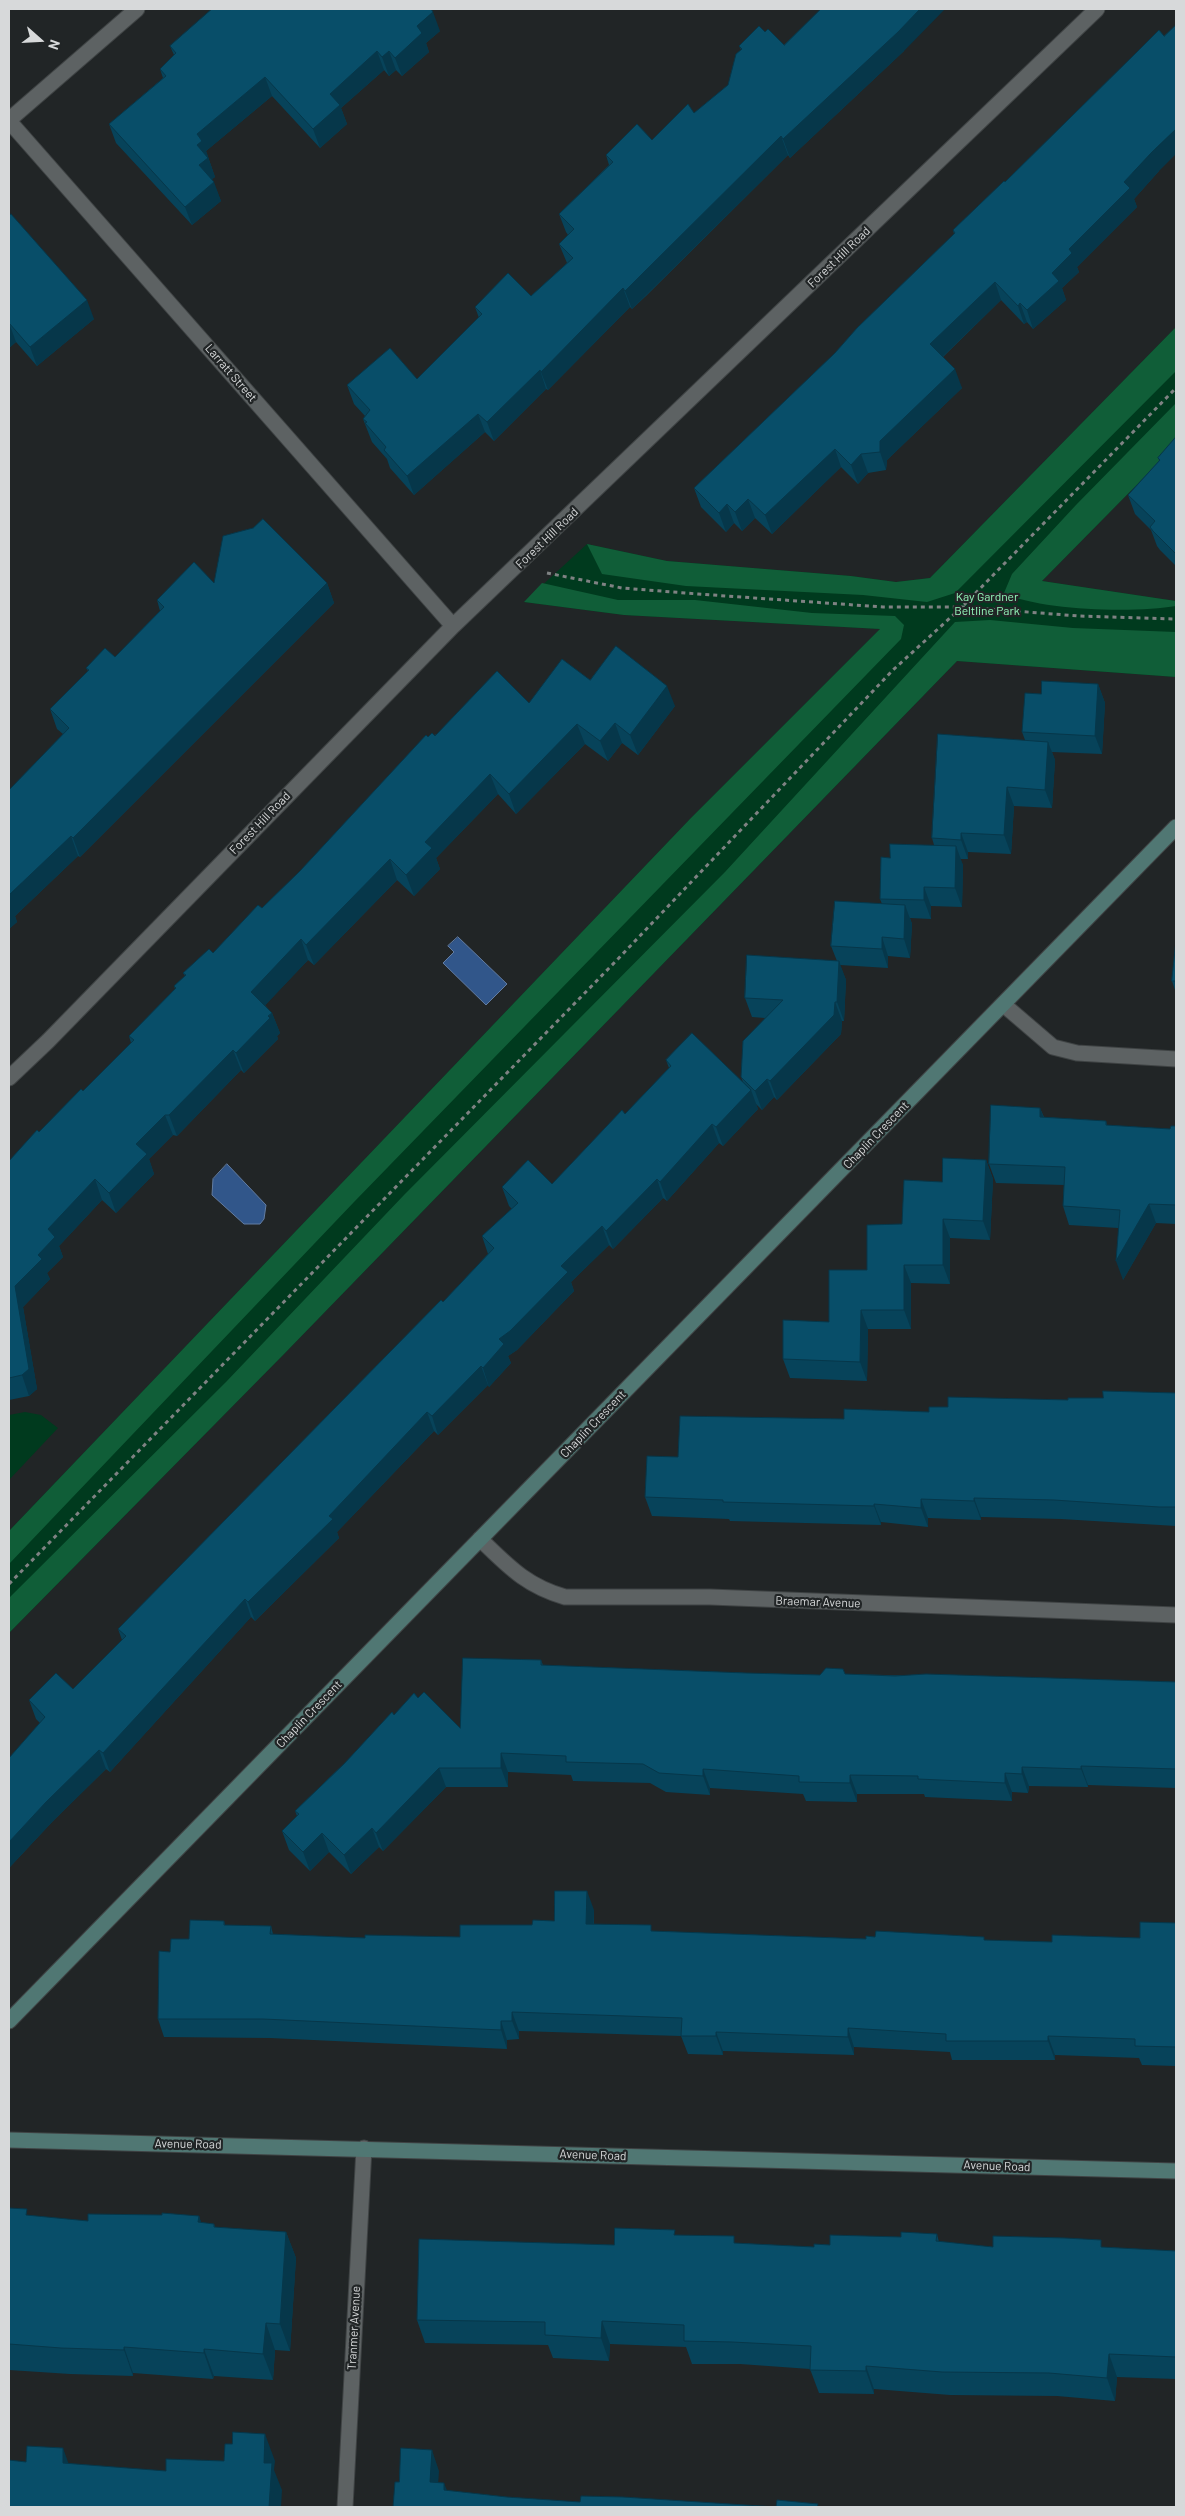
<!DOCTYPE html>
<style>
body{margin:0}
#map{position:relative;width:1185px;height:2516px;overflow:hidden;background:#212526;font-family:Barlow,sans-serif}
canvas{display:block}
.frame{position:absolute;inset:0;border:10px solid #d7d9da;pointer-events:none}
.north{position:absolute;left:15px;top:15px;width:50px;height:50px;-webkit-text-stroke:4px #212526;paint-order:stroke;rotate:109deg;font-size:14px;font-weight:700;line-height:20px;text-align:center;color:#d7d9da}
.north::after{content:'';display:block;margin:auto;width:18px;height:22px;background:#d7d9da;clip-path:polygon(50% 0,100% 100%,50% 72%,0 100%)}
</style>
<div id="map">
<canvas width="1185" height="2516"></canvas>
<div class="frame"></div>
<div class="north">N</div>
</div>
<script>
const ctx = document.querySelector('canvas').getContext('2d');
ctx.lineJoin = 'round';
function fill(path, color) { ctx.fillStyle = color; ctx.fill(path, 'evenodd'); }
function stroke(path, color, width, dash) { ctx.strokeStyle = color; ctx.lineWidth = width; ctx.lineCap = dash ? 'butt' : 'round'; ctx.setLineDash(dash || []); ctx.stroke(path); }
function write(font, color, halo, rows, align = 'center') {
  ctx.font = font + ' Barlow,sans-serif'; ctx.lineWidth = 4.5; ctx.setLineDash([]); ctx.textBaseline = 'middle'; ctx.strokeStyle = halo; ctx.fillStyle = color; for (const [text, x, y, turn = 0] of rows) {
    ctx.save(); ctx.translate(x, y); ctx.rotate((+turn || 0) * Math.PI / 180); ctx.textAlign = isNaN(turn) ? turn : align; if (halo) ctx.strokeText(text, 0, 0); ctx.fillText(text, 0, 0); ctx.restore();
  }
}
fill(new Path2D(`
 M1176,327V445L1042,581L1176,601V677L957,661L285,1353L9,1633V1531L690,819L880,629L624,615L524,602L587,544L667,561L851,576L896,582L930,578Z
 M25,1412L41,1415L58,1428L9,1480V1415Z`), '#003a1e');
fill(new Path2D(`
 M1176,327V371L955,593L927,602L863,595L686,586L602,574L587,544L667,561L851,576L896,582L930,578Z
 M1176,403V445L1042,581L1176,601V606C1136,613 1040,611 1004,593L1012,574L1076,505Z
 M542,583L618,600H695L812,613L895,616L904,625L901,639L354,1202L9,1564V1531L690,819L880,629L624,615L524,602Z
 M990,620L1073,628L1176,632V677L957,661L285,1353L9,1633V1598L226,1382L404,1195L725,872L955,622Z`), '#105e38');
const water = new Path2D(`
 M458,937L507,984L486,1005L443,963L454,952L448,946Z
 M227,1164L266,1205L264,1219L260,1224H244L212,1195L213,1179Z`);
fill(water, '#31568a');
stroke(water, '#637da2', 1);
const street = new Path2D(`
 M9,120L137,9
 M9,121L453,626
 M1004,1005L1053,1047L1077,1053L1176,1059
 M9,1078L48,1041L453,626L1097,9
 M480,1539C508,1566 526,1586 565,1597H710L1176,1615
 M345,2507L364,2148`);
const secondary = new Path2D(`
 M9,2021L1176,827
 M9,2140L1176,2171`);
stroke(street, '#3f4344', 17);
stroke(secondary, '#3f4344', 17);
stroke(new Path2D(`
 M547,573L622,588L698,594L883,607H962L1079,616L1176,619
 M9,1584L616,961L893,670L962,607L1176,388`), '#7f8283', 3, [4, 4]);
stroke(street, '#5d6263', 15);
stroke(secondary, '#507773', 15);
fill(new Path2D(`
 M440,31L426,43L429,52L402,76L396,70L389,76L384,70L341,108L347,124L320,148L272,96L206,151L215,177L212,179L221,201L192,225L116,143L109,124L163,78L160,69L174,55L170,46Z
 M765,32L784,45L904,51L790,158L788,155L646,296L632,309L630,307L548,390L546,389L494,441L485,432L414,495L390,468L387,459L372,442L363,419L365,416L354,404L347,385L417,379L479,318L475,307L531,296L567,263L559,244L568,235L566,232L559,214L609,165L606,155L652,140L694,113L728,85L741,50L739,46Z
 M1159,171L1134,199L1137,207L1077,267L1079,272L1062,288L1066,300L1033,329L1027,322L1024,324L1001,300L943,357L962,388L887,460L886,470L868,473L858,484L841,467L772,534L755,518L742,531L734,523L726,532L701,507L694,488L835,353L954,234L953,230L1005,182Z
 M9,216L94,319L37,366L16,342L9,348Z
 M1176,437V566L1160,550L1157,546L1151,530L1135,514L1128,495L1159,461L1158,458Z
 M214,583H327L334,603L80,857L78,856L15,916L17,922L9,929L63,734L57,729L50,709L88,671L86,668L115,657L160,611L157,600Z
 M590,680L675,706L638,755L622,743L608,761L585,744L516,814L498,794L436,858L440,869L414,896L397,880L314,965L308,960L265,1005L272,1013L280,1033L277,1036L278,1039L244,1073L241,1070L177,1136L173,1135L149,1159L154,1174L116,1213L102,1200L59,1246L63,1257L47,1273L50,1279L23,1307L37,1389L29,1396L9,1400V1161L83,1091L131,1043L129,1036L175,989L174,986L185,976L183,973L213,953L262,908L300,871L428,737L529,703Z
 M1098,684L1105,703L1102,754L1052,752L1055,760L1052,808L1014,806L1011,854L968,852V859H960L963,865L962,907L931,906V919L910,918L912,924L910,958L888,956V968L840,965L846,980L844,1021H842L841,1034L777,1100L774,1097L762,1110L756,1104L758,1109L723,1146L719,1143L667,1201L663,1198L613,1249L609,1245L571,1282L574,1291L517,1350L508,1356L511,1363L489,1387L488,1385L438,1435L434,1431L337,1532L339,1538L255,1621L251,1617L110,1772L106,1769L53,1821L9,1868V1758L40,1723L36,1719L29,1700L73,1689L122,1640L118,1629L443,1302L488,1254L482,1236L512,1209L509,1206L502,1187L552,1184L625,1114L669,1068L666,1060L743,1082L741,1077L765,1018L752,1017L745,998L837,961L831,946L882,904L880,899L890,858L934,845L932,838L1025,740L1022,732L1041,694Z
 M1176,941V993L1172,981Z
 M1040,1108L1044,1117L1106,1121L1107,1125L1170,1129L1176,1126V1224L1156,1223L1123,1280L1118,1228L1069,1225L1063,1206L1064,1185L996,1183L989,1164Z
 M986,1160L993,1179L990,1240L950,1238V1284L911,1283V1329H868L867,1381L790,1378L783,1359L829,1322L902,1224L942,1182Z
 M1176,1393V1526L1061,1519L981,1517V1520L928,1518V1527L881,1522V1525L730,1521L729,1519L652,1516L645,1497L678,1457L844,1419L929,1412L948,1407L1103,1398Z
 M541,1660L543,1665L746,1673L820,1675L845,1674L1176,1682V1788L1088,1785V1787L1029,1786L1028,1793L1012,1792V1801L925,1797L924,1794H857V1802L806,1801L803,1794L710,1788V1795L666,1792L650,1783L573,1781L571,1775L508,1772V1787H446L383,1851L379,1847L351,1874L329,1852L310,1871L289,1850L282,1831L297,1816L295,1811L394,1715L418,1698L460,1728Z
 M594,1910V1924L654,1931L866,1939L1052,1942L1140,1938L1176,1923V2066L1142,2065L1139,2058L1055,2055V2060H952L950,2052L854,2047V2055L723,2051V2055L688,2054L681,2036L519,2031V2039L507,2040V2049L270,2038L164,2037L158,2019L170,1952L189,1939L224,1921L225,1925L271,1926L273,1934L365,1938L460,1937L554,1921Z
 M9,2208L29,2216L88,2221L199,2216L201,2223L214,2224L215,2227L286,2232L296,2258L290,2351L275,2350L273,2380L214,2376L213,2379L133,2373V2376L70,2374L9,2370Z
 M937,2234L939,2242L993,2247H1103L1176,2251V2379L1117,2377L1115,2401L1057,2396L950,2395L874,2389V2394L819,2393L810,2369L740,2364H692L686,2347L610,2344L609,2361L553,2358L548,2345L425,2343L417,2320L614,2245L676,2235L736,2243L814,2247L830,2245L901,2237Z`), '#07435a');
fill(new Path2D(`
 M920,9H945L904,51L790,158L783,139Z
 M433,12L440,31L426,43L429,52L402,76L395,58L417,26Z
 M377,51L384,70L341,108L347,124L320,148L313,129L330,94Z
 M389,51L396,70L389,76L382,57Z
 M265,77L272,96L206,151L215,177L206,184L199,165L197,134Z
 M1176,129V154L1159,171L1134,199L1137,207L1077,267L1079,272L1062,288L1066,300L1033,329L1027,310L1052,273L1069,249L1124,182L1152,152Z
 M781,136L788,155L632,309L625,291Z
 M214,182L221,201L192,225L185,207Z
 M995,282L1001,300L937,362L930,344Z
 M623,288L630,307L548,390L541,372Z
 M87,300L94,319L37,366L30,347Z
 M1020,303L1027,322L1024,324L1018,306Z
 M9,323L16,342L9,348Z
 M955,369L962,388L887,460L886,470L880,452V441Z
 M540,370L546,389L494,441L487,422Z
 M478,414L485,432L414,495L407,476Z
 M835,449L841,467L772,534L765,515Z
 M861,454L868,473L858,484L851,465Z
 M748,499L755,518L742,531L735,512Z
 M727,504L734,523L726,532L719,513Z
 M327,583L334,603L80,857L73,838Z
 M1098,684L1105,703L1102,754L1095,736Z
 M667,686L675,706L638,755L630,735Z
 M615,723L622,743L608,761L600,741Z
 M577,724L585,744L516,814L509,794Z
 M1048,742L1055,760L1052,808L1045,790Z
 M490,774L498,794L436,858L440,869L414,896L406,875L425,842Z
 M1007,787L1014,806L1011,854L1004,835Z
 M961,833L968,852V859L961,840Z
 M71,836L78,856L15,916L17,922L9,929V895Z
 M956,846L963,865L962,907L955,888Z
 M390,859L397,880L314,965L306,945Z
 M924,887L931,906V919L924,900Z
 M905,905L912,924L910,958L904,939Z
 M882,937L888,956V968L882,949Z
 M301,939L308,960L259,1012L251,992Z
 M839,961L846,980L844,1021L837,1002Z
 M835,1002L842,1021L841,1034L777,1100L770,1081Z
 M272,1013L280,1033L277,1036L278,1039L244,1073L236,1053Z
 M233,1050L241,1070L177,1136L169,1115Z
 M767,1079L774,1097L762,1110L755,1091Z
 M751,1090L758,1109L723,1146L716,1127Z
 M1040,1108L1047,1127L1040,1117Z
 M165,1115L173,1135L149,1159L154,1174L116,1213L109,1193L136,1144Z
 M712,1124L719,1143L667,1201L660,1182Z
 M986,1160L993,1179L990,1240L983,1221Z
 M95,1179L102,1200L59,1246L63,1257L47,1273L50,1279L23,1307L37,1389L29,1396L22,1375L15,1286L38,1255L48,1229Z
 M657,1179L663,1198L613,1249L606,1231Z
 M1149,1204L1156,1223L1123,1280L1116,1261Z
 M943,1219L950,1238V1284L943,1265Z
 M602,1226L609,1245L571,1282L574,1291L517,1350L508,1356L511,1363L489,1387L483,1368L499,1339L561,1266Z
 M904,1265L911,1283V1329L904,1310Z
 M861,1310L868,1329L867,1381L860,1362Z
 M481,1366L488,1385L438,1435L432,1416Z
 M427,1412L434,1431L337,1532L339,1538L255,1621L248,1602L329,1516Z
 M974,1498L981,1517V1520L974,1501Z
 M921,1499L928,1518V1527L921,1508Z
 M874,1504L881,1522V1525L874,1506Z
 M245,1599L251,1617L110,1772L103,1753Z
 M99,1750L106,1769L53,1821L9,1868V1842L46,1802Z
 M501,1753L508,1772V1787L501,1768Z
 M1081,1766L1088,1785V1787L1081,1769Z
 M1022,1767L1029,1786L1028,1793L1022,1774Z
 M439,1768L446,1787L383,1851L376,1833Z
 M703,1769L710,1788V1795L703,1776Z
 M1005,1773L1012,1792V1801L1005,1783Z
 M850,1775L857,1794V1802L850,1783Z
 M372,1828L379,1847L351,1874L344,1855Z
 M322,1833L329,1852L310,1871L303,1852Z
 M587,1891L594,1910L593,1943L586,1924Z
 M512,2012L519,2031V2039L512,2021Z
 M501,2021L507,2040V2049L501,2030Z
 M848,2028L854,2047V2055L848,2037Z
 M716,2032L723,2051V2055L716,2036Z
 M1048,2036L1055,2055V2060L1048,2041Z
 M199,2216L208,2242L198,2222Z
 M286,2232L296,2258L290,2351L280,2324Z
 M602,2321L610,2344L609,2361L601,2338Z
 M266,2323L275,2350L273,2380L263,2354Z
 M124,2347L133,2373V2376L124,2350Z
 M204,2349L214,2376L213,2379L204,2353Z
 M1109,2354L1117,2377L1115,2401L1107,2378Z
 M866,2366L874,2389V2394L866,2371Z
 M265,2434L275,2461L274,2470L282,2490L281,2507H269L264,2463Z
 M63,2448L73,2476L63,2463Z
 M432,2450L439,2471L437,2502L430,2482Z
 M444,2483L452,2503L444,2490Z`), '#06374a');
const building = new Path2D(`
 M212,9H431L433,12L417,26L422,33L395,58L389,51L382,57L377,51L330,94L340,105L313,129L265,77L197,134L202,141L197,145L208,158L199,165L214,182L185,207L109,124L166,76L160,69L176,53L170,46Z
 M821,9H920L898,32L783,139L781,136L639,277L625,291L623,288L541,372L540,370L487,422L478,414L407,476L384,450L386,447L365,423L367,422L363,419L370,410L347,385L390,348L417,379L482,314L475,307L508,273L531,296L573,258L559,244L574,229L559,214L613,162L606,155L637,124L652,140L688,104L694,113L728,85L736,54L742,49L739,46L759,26L765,32L768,29L784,45Z
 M1176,25V129L1152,152L1124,182L1130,188L1069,249L1072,253L1052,273L1059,281L1027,310L1020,303L1018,306L995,282L930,344L955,369L880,441V452L861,454L851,465L835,449L765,515L748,499L735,512L727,504L719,513L694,488L835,353L857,328L955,233L953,230L1004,181L1005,182L1139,50L1159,30L1164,36Z
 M11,214L87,300L30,347L9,323V216Z
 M1176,437V554L1153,531L1150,527L1155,521L1128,495L1160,460L1158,458Z
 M263,519L327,583L73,838L71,836L9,895V790L69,728L50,709L89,670L86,668L105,648L115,657L164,607L157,600L194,562L214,583L223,536L253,528Z
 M616,646L667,686L630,735L615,723L600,741L577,724L509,794L490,774L425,842L432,848L406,875L390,859L306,945L301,939L251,992L272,1013L268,1016L270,1018L236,1053L233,1050L169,1115H165L136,1144L147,1154L109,1193L95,1179L48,1229L55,1237L38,1255L42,1259L15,1286L29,1369L22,1375L9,1378V1161L37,1130L39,1132L81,1089L83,1091L134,1040L129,1036L176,988L174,986L186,975L183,973L209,949L213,953L258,905L262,908L300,871L426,735L428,737L432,733L435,736L497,671L529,703L562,659L590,680Z
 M1042,681L1098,684L1095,736L1022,732L1025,693L1041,694Z
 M938,734L1048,742L1045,790L1007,787L1004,835L961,833V840L932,838Z
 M890,844L956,846L955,888L924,887V900L880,899L881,857L890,858Z
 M835,901L905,905L904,939L882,937V949L831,946Z
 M1176,941V981H1172Z
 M747,955L839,961L837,1002H835L834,1015L770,1081L767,1079L755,1091L741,1077L743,1041L783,1000L745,998Z
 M692,1033L751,1090L716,1127L712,1124L660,1182L657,1179L606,1231L602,1226L561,1266L568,1272L510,1331L499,1339L504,1344L483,1368L481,1366L432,1416L427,1412L329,1516L333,1519L248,1602L245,1599L103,1753L99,1750L46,1802L9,1842V1758L45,1717L29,1700L56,1673L73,1689L126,1636L118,1629L441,1300L443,1302L494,1248L482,1236L518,1203L502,1187L528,1160L552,1184L622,1110L625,1114L671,1066L666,1060Z
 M991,1105L1040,1108V1117L1106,1121V1125L1170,1129L1171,1126H1176V1205L1149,1204L1116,1261L1120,1210L1063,1206L1065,1167L989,1164Z
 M943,1158L986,1160L983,1221L943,1219V1265H904V1310H861L860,1362L783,1359V1320L829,1322V1270H867V1225L902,1224L904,1180L942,1182Z
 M1103,1391L1176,1393V1507H1159L1054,1500L974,1498V1501L921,1499V1508L874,1504V1506L723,1502V1500L645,1497L647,1456L678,1457L680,1416L844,1419V1409L929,1412V1407H948V1397L1068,1400V1398H1103Z
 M463,1658L541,1660V1665L746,1673L820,1675L826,1668L843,1669L845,1674L895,1676L926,1674L1176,1682V1769L1081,1766V1769L1022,1767V1774L1005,1773V1783L918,1779V1776L850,1775V1783L799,1782V1776L703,1769V1776L659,1773L643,1764L566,1762V1756L501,1753V1768H439L376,1833L372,1828L344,1855L322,1833L303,1852L282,1831L299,1814L295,1811L344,1764L392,1712L394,1715L414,1693L418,1698L424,1692L460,1728Z
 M555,1891H587L586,1924L651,1925V1931L866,1939V1936L875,1937L876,1931L984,1937V1940L1052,1942V1935L1140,1938V1922L1176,1923V2047L1135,2046V2039L1048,2036V2041H946V2034L848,2028V2037L716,2032V2036H681L682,2018L512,2012V2021H501V2030L263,2019H158L159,1951L170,1952L171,1939H189L190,1920L224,1921V1925L271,1926L270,1934L365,1938V1935L460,1937V1925H532L533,1920L554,1921Z
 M9,2208L27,2209L26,2215L88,2221V2214L162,2215V2213L199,2216L198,2222L214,2224V2227L286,2232L280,2324L266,2323L263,2354L204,2349V2353L124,2347V2350L61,2348L9,2344Z
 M615,2228L675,2230L674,2235L734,2236V2243L814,2247V2244L830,2245V2235L901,2237V2232L937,2234L936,2241L993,2247V2236L1065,2238L1101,2240V2247L1176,2251V2357L1109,2354L1107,2378L1049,2373L942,2372L866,2366V2371L810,2370L811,2346L732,2342L684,2341V2325L602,2321L601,2338L545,2335V2322L417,2320L419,2239L614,2245Z
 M233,2432L265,2434L264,2463H272L269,2507H9V2460L26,2462L27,2446L63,2448V2463L166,2471V2459L224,2461L225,2444H232Z
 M401,2448L432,2450L430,2482L444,2483V2490L507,2497L580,2502L581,2496L623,2497L776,2507L777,2500L818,2504L817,2507H393L395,2482H399Z`);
fill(building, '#084e69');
stroke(building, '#06374a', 1);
write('12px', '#d7d9da', '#212526', [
 ["Forest Hill Road",839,257,-44],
 ["Larratt Street",231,373,49],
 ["Forest Hill Road",547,538,-44],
 ["Forest Hill Road",260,823,-46],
 ["Chaplin Crescent",876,1135,-46],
 ["Chaplin Crescent",593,1424,-46],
 ["Braemar Avenue",818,1602,2],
 ["Chaplin Crescent",309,1714,-46],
 ["Avenue Road",188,2144,1],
 ["Avenue Road",593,2155,2],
 ["Avenue Road",997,2166,2],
 ["Tranmer Avenue",354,2328,-87]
]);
write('12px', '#94f7ba', '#212526', [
 ["Kay Gardner",987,597],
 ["Beltline Park",987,611]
]);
</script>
